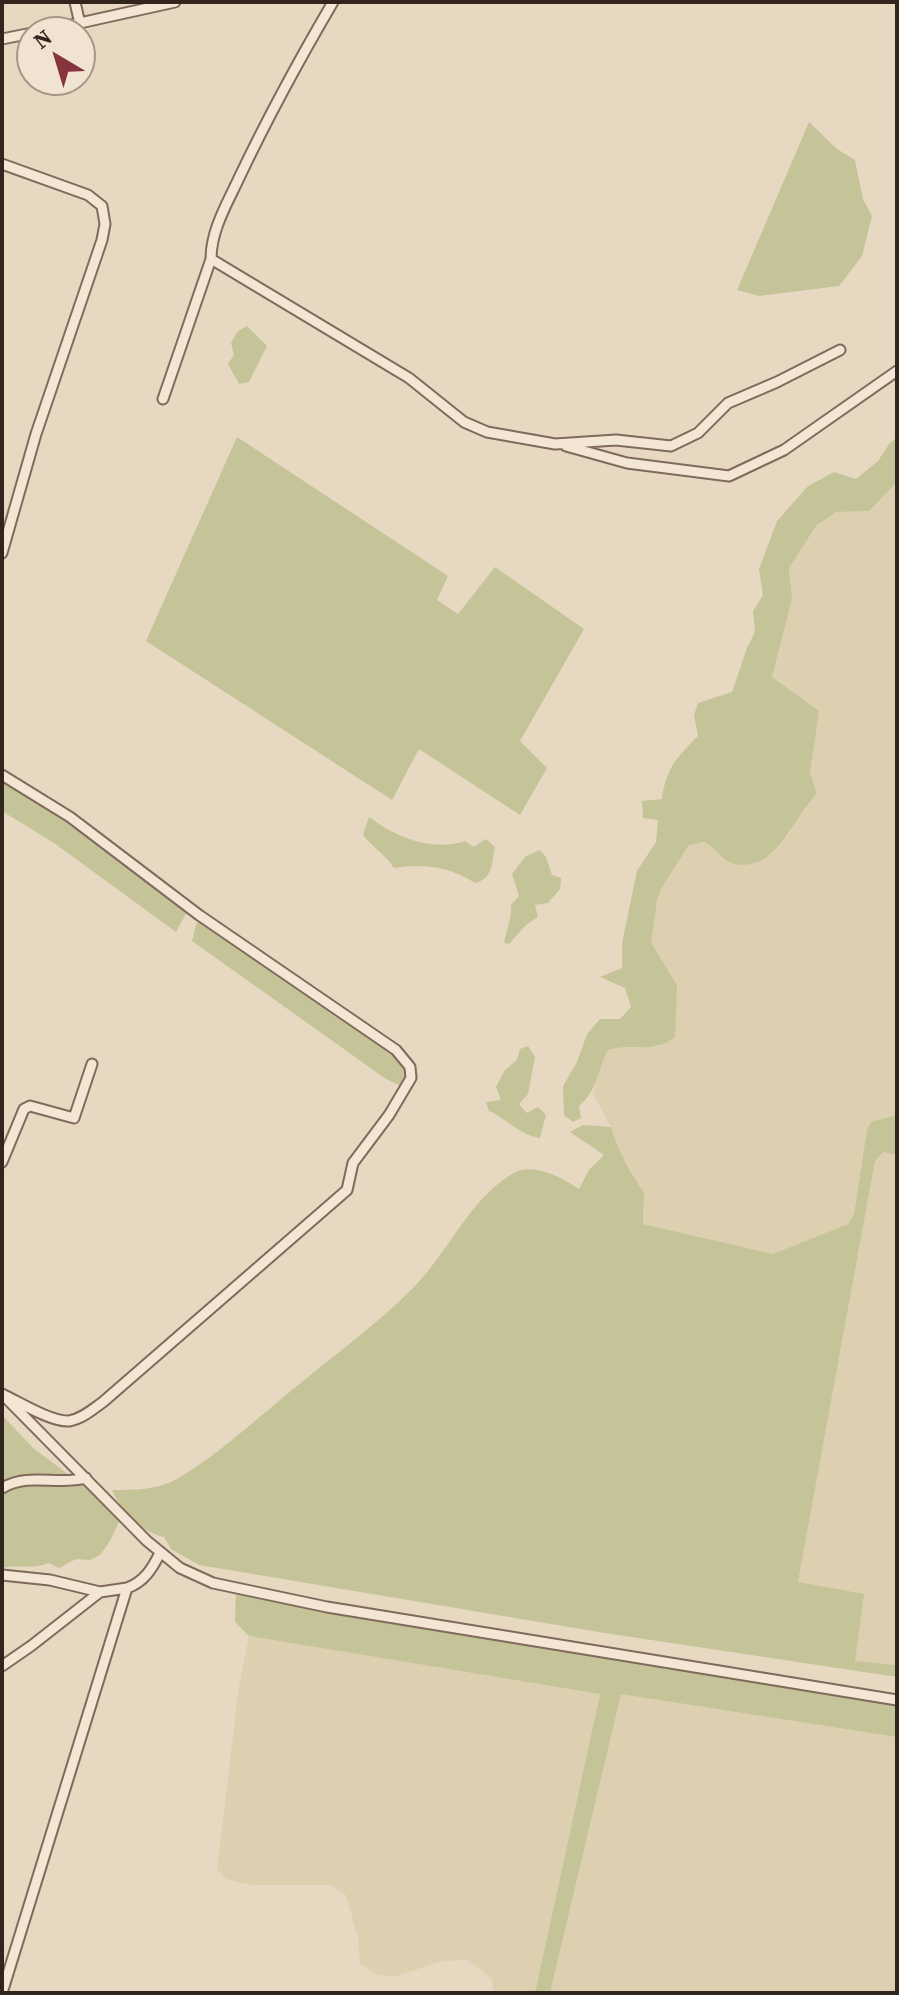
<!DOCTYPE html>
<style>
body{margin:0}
#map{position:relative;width:899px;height:1995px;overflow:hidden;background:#e7d8c2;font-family:"Source Serif 4",serif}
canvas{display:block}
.frame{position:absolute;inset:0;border:4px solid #31251e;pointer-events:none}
.north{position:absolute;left:16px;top:16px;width:80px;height:80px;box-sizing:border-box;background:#f0e3d1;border:2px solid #a49789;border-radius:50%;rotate:322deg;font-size:22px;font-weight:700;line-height:32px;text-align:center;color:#31251e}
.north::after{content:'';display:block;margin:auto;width:28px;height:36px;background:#86343e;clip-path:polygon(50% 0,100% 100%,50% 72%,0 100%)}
</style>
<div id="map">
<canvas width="899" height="1995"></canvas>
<div class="frame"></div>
<div class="north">N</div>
</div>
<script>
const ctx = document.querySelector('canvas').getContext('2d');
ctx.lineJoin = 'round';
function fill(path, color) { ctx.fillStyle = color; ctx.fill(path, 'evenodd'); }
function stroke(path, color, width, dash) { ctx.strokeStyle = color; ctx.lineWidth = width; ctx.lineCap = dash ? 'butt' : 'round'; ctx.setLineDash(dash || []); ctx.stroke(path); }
fill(new Path2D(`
 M897,482V1115L871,1122L867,1130L854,1214L848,1224L773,1254L643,1224L644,1192L633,1177L616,1146L611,1127L593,1094L601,1063L608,1050L621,1046L661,1047L662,962L651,943L654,914L662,887L689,844L704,842L731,864H750L773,853L788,836L805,805L817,794L810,773L818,711L772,677L792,599L789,568L816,526L836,512L869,511Z
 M883,1152L897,1155V1665L855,1661L798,1582L875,1161Z
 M249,1636L600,1693L535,1993H493L492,1979L468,1960L442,1961L393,1977L378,1975L360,1964L358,1938L346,1895L330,1885H251L226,1879L217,1869L239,1686Z
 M621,1693L897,1737V1993H550Z`), '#dcd0b1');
fill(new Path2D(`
 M809,122L837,149L855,160L863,199L872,216L862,256L839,286L759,296L737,290Z
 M247,326L267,346L249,382L239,384L228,364L234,355L231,343L237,332Z
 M237,437L448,576L437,600L458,614L495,567L584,629L520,741L547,768L520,815L419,749L392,800L146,641Z
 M897,437V482L869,511L836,512L816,526L789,568L792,599L772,677L819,711L810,773L817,794C792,817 779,872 734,864C724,862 714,847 704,842L689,845L662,887L657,901L651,942L677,986L675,1037C651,1055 634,1042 608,1050C596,1072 599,1089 579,1106L581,1118L573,1122L564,1115L563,1086L577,1062L587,1034L600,1019H620L631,1007L625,988L600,977L622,968V943L637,871L656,842L658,820L643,818L642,801L662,799C666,768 677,757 698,736L694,715L698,703L732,692L747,648L755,632L753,611L763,595L759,569L777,521L808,486L834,472L856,479L878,461L889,444Z
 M2,775L70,817L189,908L176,932L54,843L2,811Z
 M369,817C395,837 433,852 465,841L474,847L486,839L495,847C491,864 494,878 475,883C451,867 423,863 394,868C386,855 373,848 363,835Z
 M540,850L546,857L552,875L561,878L560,889L548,903L535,905L538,917L526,925L509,944L504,943C506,930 512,918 511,905L519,896L512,874L526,856Z
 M198,918L394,1051L403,1062L408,1074L403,1087L386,1079L192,941Z
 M528,1046L535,1057L528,1094L519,1104L527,1113L538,1107L546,1115L540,1138C520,1135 507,1119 489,1111L486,1102L501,1100L496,1087L505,1070L517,1060L520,1049Z
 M897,1115V1155L883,1152L875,1161L798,1582L864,1594L855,1661L897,1665V1677L605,1633L199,1565L171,1549L164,1537C140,1531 122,1512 112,1490C134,1490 157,1490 177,1479C218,1455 255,1420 292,1390C332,1357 376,1325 413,1288C448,1253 468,1201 512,1174C533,1161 562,1178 579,1189L589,1170L604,1155L570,1132L583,1125L611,1127C618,1151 629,1172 644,1192L643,1224L773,1254L848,1224L854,1214L867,1130L871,1122Z
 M2,1415L33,1448L101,1499L119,1522L110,1541L100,1555L90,1560L76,1559L59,1568L49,1563C30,1570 20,1564 2,1568Z
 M236,1589L897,1700V1737L621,1694L550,1993H535L600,1694L249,1636L235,1622Z`), '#c4c498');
const minor = new Path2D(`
 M75,2L80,24
 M39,32L175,2
 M2,39L32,33
 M2,164L88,195L102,206L105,224L102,240L36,434L2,553
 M211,259L409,378L464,422L487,432L555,444L616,440L671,446L698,433L728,403L777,382L840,350
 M163,399L211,259C211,230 227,204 239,178C268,117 299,60 333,2
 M566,446L627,463L729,476L784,450L897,371
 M2,775L70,817L199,915L396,1050L410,1067L411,1078L389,1115L353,1163L347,1190L103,1402C93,1409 82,1419 69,1421C51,1422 19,1402 2,1394
 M2,1162L24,1109L30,1106L74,1118L92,1064
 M7,1399L147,1541L180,1568L213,1583L327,1607L897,1700
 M2,1488C30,1472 57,1486 86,1478
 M2,1575L50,1580L100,1592
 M2,1666L31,1646L100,1592L127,1588
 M2,1993L127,1588C144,1582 152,1569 160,1553`);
stroke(minor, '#7f6a5c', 13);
stroke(minor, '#f3e6d4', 9);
</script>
